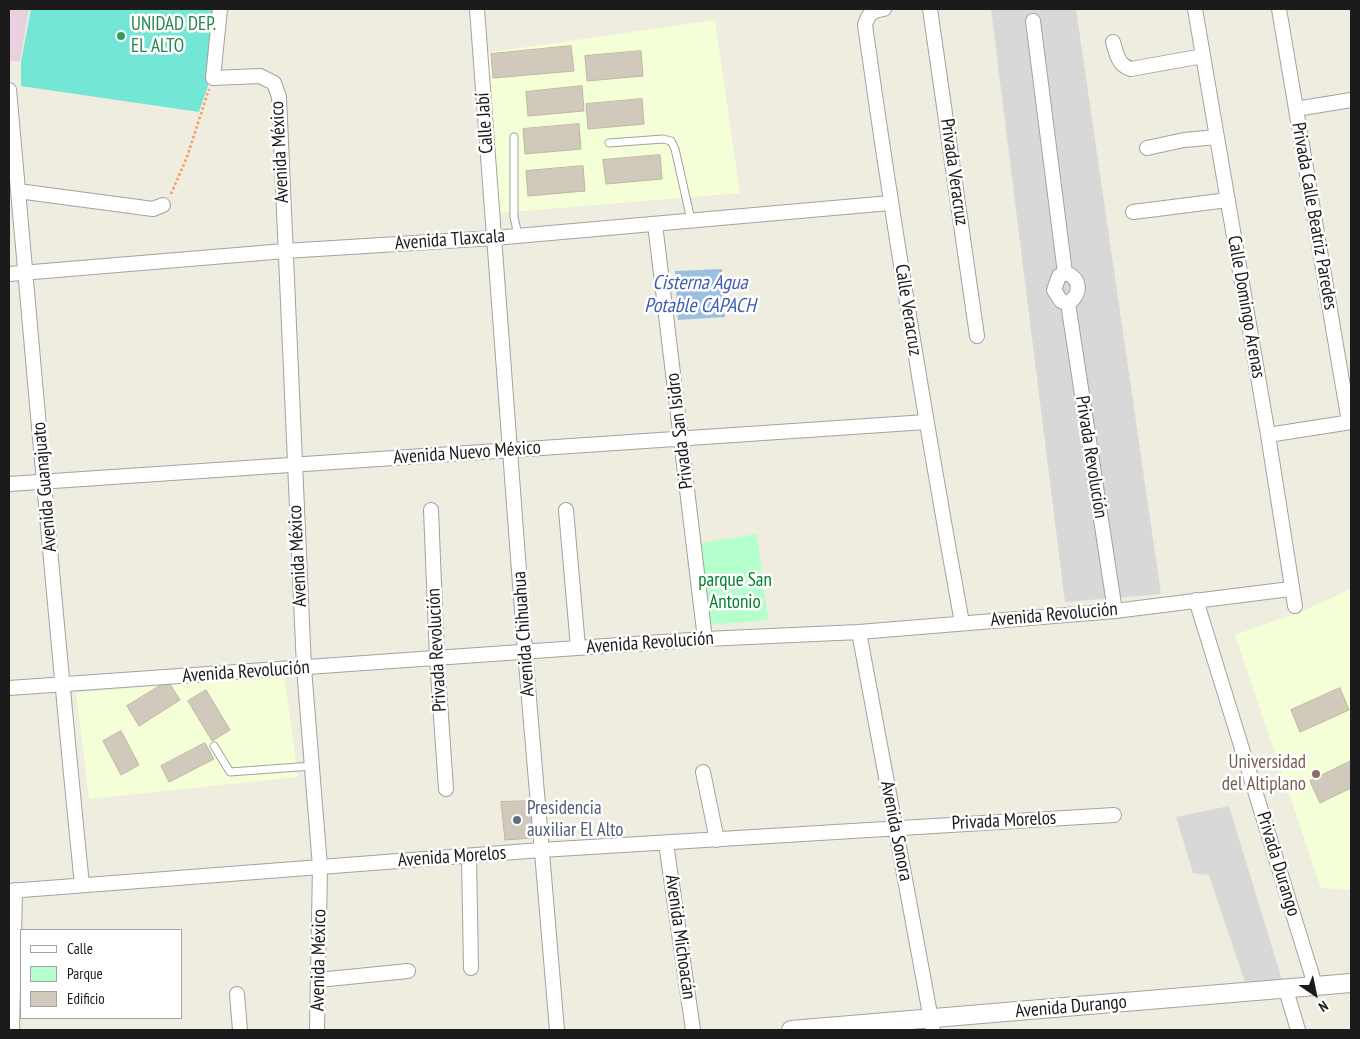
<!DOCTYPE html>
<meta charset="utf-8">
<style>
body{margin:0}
#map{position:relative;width:1360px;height:1039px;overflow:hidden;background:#eeeddf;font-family:"PT Sans Narrow",sans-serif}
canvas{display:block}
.frame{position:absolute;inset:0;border:10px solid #1b1b1b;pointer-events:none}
.legend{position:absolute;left:20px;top:929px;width:162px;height:90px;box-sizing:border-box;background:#fff;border:1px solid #a4a4a4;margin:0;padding:6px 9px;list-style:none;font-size:15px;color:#1b1b1b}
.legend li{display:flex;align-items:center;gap:10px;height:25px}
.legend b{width:25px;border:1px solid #a4a4a4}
.north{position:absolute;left:1290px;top:969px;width:50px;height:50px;-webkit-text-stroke:4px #fff;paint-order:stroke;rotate:146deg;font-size:14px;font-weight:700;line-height:20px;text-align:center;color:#1b1b1b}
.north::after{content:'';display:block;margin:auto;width:18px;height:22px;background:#1b1b1b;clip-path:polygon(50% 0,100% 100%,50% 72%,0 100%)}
</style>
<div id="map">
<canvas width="1360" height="1039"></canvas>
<div class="frame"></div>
<ul class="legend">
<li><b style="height:6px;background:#fff"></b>Calle</li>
<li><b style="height:14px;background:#b5ffcd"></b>Parque</li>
<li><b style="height:14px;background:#d1cabc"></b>Edificio</li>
</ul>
<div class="north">N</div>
</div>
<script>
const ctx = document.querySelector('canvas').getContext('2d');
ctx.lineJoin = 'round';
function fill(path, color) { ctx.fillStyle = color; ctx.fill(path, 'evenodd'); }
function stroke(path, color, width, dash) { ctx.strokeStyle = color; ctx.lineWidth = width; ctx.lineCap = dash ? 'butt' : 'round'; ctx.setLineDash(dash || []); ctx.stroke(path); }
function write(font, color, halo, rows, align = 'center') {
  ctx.font = font + ' "PT Sans Narrow",sans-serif'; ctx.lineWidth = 5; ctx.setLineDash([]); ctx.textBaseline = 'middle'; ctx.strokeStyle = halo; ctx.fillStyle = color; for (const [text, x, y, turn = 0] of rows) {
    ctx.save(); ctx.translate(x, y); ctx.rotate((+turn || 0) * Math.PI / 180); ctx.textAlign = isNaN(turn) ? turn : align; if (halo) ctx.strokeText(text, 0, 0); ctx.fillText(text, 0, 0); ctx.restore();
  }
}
fill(new Path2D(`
 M991,9H1076L1161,594L1065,602Z
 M1229,806L1282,980L1245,982L1209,875L1193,873L1176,817Z`), '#d9d8d8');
fill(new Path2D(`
 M9,9H29L20,61H9Z`), '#e8d0de');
fill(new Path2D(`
 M715,20L740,193L499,213L486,53Z
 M1351,589V890L1321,888L1235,635L1300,612Z
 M284,674L298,777L89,799L76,693Z`), '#f5ffd7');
fill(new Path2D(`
 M757,534L768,620L709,625L701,543Z`), '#b5ffcd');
fill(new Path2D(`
 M31,9H218L211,77L199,112L21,86V62Z`), '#74e6d6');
fill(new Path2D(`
 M722,269L725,317L678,320L675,271Z`), '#9abfe1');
const building = new Path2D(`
 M571,46L574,71L493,78L491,54Z
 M641,51L643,76L587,81L585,56Z
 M582,86L584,111L528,116L526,92Z
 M642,99L644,124L588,129L586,104Z
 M579,124L581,149L525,154L523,129Z
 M660,155L662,179L606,184L603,160Z
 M583,166L585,191L528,196L526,171Z
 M168,681L180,700L139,726L127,706Z
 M1340,688L1349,710L1300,732L1291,710Z
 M206,690L230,730L212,741L188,701Z
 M121,731L139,765L121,775L103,741Z
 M205,743L214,759L169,782L161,766Z
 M1351,761V788L1320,803L1310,781Z
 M530,801L533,838L505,840L501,802Z`);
fill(building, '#d1cabc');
stroke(building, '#c1b7a0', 1);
const service = new Path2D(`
 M514,137V217L518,235
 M609,143L663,139L671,141L675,149L691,220
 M214,746L230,772L312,766`);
const minor = new Path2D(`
 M220,9L213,78L260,76L274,83L279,97L304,668L320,867L317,1030
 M477,9L525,651L557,1030
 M884,9C873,10 868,14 865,25C893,225 926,424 962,623
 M930,9L977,336
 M1195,9L1268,435L1295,606
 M1279,9L1349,422
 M1033,21L1065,273
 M1113,42C1117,55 1118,65 1131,69L1203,56
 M9,90C33,355 55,620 82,885
 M1296,109L1351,100
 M1147,148L1184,140L1217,137
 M18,191L153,209L163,205
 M1133,212L1228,200
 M655,224L705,639
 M1065,273L1059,276L1054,290L1061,301L1068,303
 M1065,273C1081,277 1082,295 1068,303
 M9,274L285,251L494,238L890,203
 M1068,303L1115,611
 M1268,435L1351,422
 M9,484L926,422
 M431,510L437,658L446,789
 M566,510L578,647
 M1196,600L1315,985
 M859,632L933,1030
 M9,688L705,639L859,632L1115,611L1290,589
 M703,772L717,840
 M666,843L693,1030
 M469,856L471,968
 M9,891L541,850L1114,815
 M318,980L408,971
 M1286,990L1298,1030
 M237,994L240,1030
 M12,1030L15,890`);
const tertiary = new Path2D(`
 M791,1030L1351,983`);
stroke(service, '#a2a2a2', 9);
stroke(minor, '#a2a2a2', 16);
stroke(tertiary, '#a2a2a2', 20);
stroke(new Path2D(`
 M171,194L187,157L209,89`), '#ff975f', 2.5, [2.5, 2.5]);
stroke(service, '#fff', 7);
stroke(minor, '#fff', 14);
stroke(tertiary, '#fff', 18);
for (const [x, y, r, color] of [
 [121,36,5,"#2e9e5b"],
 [1316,774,5,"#8d6e63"],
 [517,820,5,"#5c6f8a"]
]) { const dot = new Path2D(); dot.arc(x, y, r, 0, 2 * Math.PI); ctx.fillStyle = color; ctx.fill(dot); stroke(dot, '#fff', 2); }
write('19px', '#27864d', '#fff', [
 ["UNIDAD DEP.",131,25],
 ["EL ALTO",131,47]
], 'left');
write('19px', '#1b1b1b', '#fff', [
 ["Calle Jabí",485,123,-94],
 ["Avenida México",280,152,-93],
 ["Privada Veracruz",954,172,82],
 ["Privada Calle Beatriz Paredes",1314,216,80],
 ["Avenida Tlaxcala",450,240,-4],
 ["Calle Domingo Arenas",1246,307,80],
 ["Calle Veracruz",908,310,81],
 ["Privada San Isidro",680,431,-97],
 ["Avenida Nuevo México",467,453,-4],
 ["Privada Revolución",1091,457,81],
 ["Avenida Guanajuato",45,487,-95],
 ["Avenida México",298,556,-93],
 ["Avenida Revolución",1054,615,-5],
 ["Avenida Chihuahua",524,634,-94],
 ["Avenida Revolución",650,643,-4],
 ["Privada Revolución",437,650,-93],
 ["Avenida Revolución",246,672,-4],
 ["Privada Morelos",1004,821,-3],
 ["Avenida Sonora",896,831,79],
 ["Avenida Morelos",452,857,-4],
 ["Privada Durango",1278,864,73],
 ["Avenida Michoacán",680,937,82],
 ["Avenida México",319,960,-89],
 ["Avenida Durango",1071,1007,-5]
]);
write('19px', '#01812b', '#fff', [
 ["parque San",735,581],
 ["Antonio",735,603]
]);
write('19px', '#785e54', '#fff', [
 ["Universidad",1306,763],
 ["del Altiplano",1306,785]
], 'right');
write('19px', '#4e5e75', '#fff', [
 ["Presidencia",527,809],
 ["auxiliar El Alto",527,831]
], 'left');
write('italic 20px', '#3f5cb3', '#fff', [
 ["Cisterna Agua",700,283],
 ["Potable CAPACH",700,306]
]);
</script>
